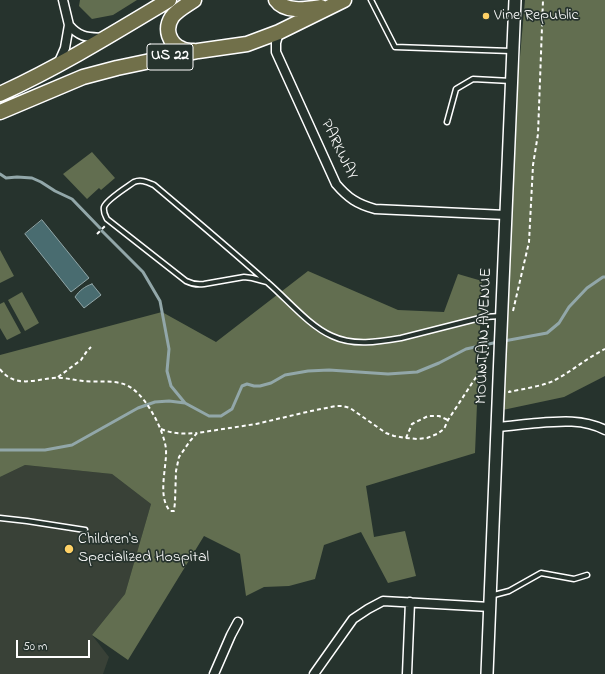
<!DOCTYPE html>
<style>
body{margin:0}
#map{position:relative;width:605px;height:674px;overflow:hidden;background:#26332d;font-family:"Indie Flower",sans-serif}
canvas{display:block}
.scale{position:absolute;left:16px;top:640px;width:74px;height:18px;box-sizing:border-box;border:2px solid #fff;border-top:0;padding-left:5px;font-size:12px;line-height:14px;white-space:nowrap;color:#fff;-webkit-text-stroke:3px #26332d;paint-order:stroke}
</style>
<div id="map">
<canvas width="605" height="674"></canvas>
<div class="scale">50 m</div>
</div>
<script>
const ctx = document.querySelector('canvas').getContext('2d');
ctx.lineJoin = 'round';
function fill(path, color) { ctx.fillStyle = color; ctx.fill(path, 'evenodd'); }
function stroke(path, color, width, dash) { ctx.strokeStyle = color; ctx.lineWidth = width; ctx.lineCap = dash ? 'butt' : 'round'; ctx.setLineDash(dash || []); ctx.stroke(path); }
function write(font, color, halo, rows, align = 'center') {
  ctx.font = font + ' "Indie Flower",sans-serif'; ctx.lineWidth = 3.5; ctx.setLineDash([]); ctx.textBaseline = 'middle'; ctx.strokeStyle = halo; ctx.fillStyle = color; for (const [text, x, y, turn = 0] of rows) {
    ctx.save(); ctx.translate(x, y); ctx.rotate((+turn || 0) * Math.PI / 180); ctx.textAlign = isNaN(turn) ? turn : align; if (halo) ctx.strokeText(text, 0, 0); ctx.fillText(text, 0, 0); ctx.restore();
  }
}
fill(new Path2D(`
 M25,465L112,474L151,504L125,594L92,635L109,657L103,674H0V477Z`), '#394137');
fill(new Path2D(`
 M80,0H137L113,15L92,19L79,6Z
 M525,0H605V376L564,397L498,411L506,215Z
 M92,152L115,178L101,190L99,188L87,199L63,174Z
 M0,250L14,276L0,283Z
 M308,271L398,310L444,312L458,274L482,281L475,453L366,486L374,537L405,531L416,576L388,583L361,532L324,545L315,579L289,586L264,587L246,596L240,554L204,536L128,660L92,635L125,594L151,504L112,474L25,465L0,477V355L162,312L216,342Z
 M22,292L39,323L25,331L8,300Z
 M4,302L21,333L7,340L0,328V304Z`), '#626e50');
const water = new Path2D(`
 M42,220L89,278L71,292L25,234Z
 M92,284L101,295L84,308L75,297C79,291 85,286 92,284Z`);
fill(water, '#496c70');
stroke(water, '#92a7a9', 1);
stroke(new Path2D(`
 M0,174L6,178L17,177L32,178L41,182L55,191L72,199L100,228
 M102,231L143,272L160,301L169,349L167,371L171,386L185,403
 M504,341L547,333L559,323L569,307L587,288L603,277H605
 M0,450H45L72,445L138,408L155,402L169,401L185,403L209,416H221L232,409L242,386L247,384L254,386H260L271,383L285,375L308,371L329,370L388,374L417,372L439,363L466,349L498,342`), '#92a7a9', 3);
const lane = new Path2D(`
 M371,0L395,47L511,51
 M447,122L456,89L473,79L511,81
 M267,282L252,278L244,277L204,284C197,285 192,284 186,281L107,219C105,215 103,212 104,207C106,200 127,187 134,182C141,179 147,182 154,185C192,217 230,249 267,282C287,299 309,326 332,336C353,346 378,342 401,338L484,317L501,316
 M0,518L27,521L85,530
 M490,596L509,591L541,573L574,579L587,575`);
const street = new Path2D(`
 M69,25C80,38 88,37 103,38
 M279,32L276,43V52L336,184C348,198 357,204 375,209L506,215
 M58,64L65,48L69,25L63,0
 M497,427C511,426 524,424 538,423C560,421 584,419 605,430
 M214,674L231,635L238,622
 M314,674L353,619L368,609L383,601L490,607
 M407,674L410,602`);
const secondary = new Path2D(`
 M487,674L500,354L515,0`);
const highway = new Path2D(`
 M276,0C285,13 307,9 321,7
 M194,51C190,51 186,51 182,49C169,44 164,29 172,17C177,10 187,5 194,0
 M0,94C59,67 114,33 169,0
 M0,112L83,77L117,68L198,51L247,44L279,32L344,0`);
stroke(lane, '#fff', 7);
stroke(street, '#fff', 11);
stroke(secondary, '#fff', 14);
stroke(highway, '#fff', 17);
stroke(new Path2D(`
 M97,234L106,225
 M513,311L529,242L533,165L538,134L543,0
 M0,369C14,388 34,380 53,378C64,377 73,380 83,381C99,383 119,378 133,389C148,400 164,431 166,449C167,468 157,496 170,511H174L175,502L176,471L179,457L190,441L197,433L256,424L311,411L336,406H343L350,408L386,433L394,436L406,438L417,439L427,438L437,434L444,429L448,420L482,368L488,353V322
 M58,377L81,360L87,351L91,347
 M510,391L509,392C522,389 544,386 555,380C572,371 587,358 605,349
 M161,429C173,434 183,434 196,433
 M406,438L412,424L428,416H439L448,420`), '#fff', 2, [4, 3]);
stroke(lane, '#26332d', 4);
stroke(street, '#26332d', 8);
stroke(secondary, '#26332d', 11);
stroke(highway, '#71704a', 14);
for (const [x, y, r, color] of [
 [486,16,4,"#ffd166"],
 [69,549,5,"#ffd166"]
]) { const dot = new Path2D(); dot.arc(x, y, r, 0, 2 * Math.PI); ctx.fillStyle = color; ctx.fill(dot); stroke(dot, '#26332d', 1.5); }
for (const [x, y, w] of [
 [170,57,46]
]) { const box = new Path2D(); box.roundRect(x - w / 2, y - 13, w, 26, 3); ctx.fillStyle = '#26332d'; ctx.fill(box); stroke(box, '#fff', 1); }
write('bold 15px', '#fff', null, [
 ["US 22",170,57]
]);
write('16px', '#fff', '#26332d', [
 ["Vine Republic",494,16],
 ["Children's",78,540],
 ["Specialized Hospital",78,558]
], 'left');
write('16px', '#fff', '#26332d', [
 ["PARKWAY",338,150,64],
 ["MOUNTAIN AVENUE",485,336,-88]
]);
</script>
